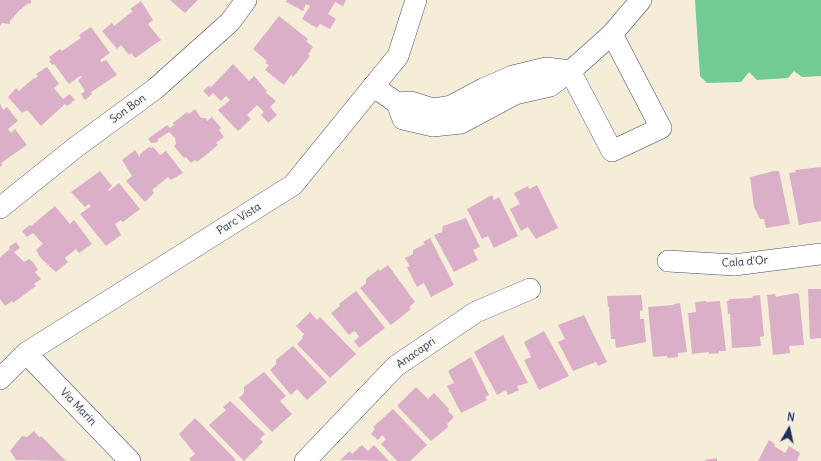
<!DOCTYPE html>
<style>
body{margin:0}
#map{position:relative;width:821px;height:461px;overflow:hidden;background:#f5edd8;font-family:Delius,sans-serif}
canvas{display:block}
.north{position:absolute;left:769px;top:409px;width:40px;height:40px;-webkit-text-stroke:3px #fbf7ec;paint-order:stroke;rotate:9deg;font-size:11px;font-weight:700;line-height:16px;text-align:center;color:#1b2f5e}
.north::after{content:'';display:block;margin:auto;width:14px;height:18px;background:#1b2f5e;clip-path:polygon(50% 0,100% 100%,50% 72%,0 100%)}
</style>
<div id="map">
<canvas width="821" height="461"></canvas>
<div class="north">N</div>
</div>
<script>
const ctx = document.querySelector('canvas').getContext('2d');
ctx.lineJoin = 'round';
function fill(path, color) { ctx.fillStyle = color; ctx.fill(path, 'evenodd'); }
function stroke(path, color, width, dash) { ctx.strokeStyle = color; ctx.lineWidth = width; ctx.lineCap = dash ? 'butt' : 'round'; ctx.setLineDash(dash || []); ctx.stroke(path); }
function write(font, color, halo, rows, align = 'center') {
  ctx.font = font + ' Delius,sans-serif'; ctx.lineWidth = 4; ctx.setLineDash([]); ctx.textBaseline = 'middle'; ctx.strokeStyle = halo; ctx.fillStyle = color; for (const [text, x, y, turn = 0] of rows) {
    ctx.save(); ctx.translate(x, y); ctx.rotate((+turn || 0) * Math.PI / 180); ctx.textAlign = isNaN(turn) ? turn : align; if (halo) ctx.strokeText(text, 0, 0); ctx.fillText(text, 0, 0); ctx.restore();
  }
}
fill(new Path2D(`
 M695,0H821V76L802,77L794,71L788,78L757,80L749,72L741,82L707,83L700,76Z`), '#71cb93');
fill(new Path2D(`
 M0,0H31V3L27,4L19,11L10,21V24L2,23L0,26Z
 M170,0H198L185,13Z
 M287,0H346L343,6L335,2L328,14L336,19L330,29L320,24L317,28L302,19L310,6L306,4L303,11L286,2Z
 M141,1L153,20L148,24L161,40L135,58L131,53L129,55L121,45L117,49L102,31L112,23L114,26L133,11L130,9Z
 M279,16L308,39L306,41L313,47L308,54L310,56L293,77L291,75L284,85L265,70L269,65L265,63L267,61L253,49Z
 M91,27L110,53L100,60L102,62L106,60L117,75L91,92L92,94L85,100L81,94L85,91L78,80L82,77L80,76L69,84L54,64L52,65L49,61L51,60L49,57L60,49L62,51L81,38L79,35Z
 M233,64L249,81L254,76L267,91L265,92L276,101L270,107L277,115L268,123L261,115L264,112L257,105L247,115L251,119L238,131L218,110L230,100L226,96L221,101L213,93L209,97L203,91L209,86L211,87Z
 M47,67L59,84L54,88L63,99L70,94L75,100L67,106L65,104L41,126L27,110L22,113L8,97L16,88L19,91L34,78L35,79L38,76L36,74Z
 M0,104L3,110L7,107L18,121L8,129L11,133L15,129L27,145L1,163L2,165L0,167Z
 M195,109L201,118H206L207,121L212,117L221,128L219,130L224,137L216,143L218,145L197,162L195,160L191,163L186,157L184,158L174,146L176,144L175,138L169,132L158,139V142L151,143L148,139L167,125L170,128L174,125L173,123L187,112L189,114Z
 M149,147L150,148L153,147L160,155L166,151L183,173L171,180L168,177L152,190L154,193L145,202L126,181L132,176L122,160L135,150L140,157V154Z
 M821,167V221L799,225L789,173L796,172L795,170Z
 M100,171L112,186L108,190L109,191L119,183L140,209L123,222L121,220L115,224L121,235L106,246L80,214L91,206L89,204L85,207L71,192Z
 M774,171H779L790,224L766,228L764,219H760L754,207L750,177Z
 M537,185L558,228L536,239L528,227L521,231L510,209L520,204L514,193L528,186L529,189Z
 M492,195L494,200L499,197L518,236L494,248L488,236L482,239L467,209Z
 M55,206L70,224L74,220L92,244L79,253L76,249L65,258L68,262L56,272L49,266L50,264L48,265L40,257L36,250L43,244L33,233L27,237L22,231L30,225L31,226Z
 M466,218L480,247L473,250L478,260L454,272L434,235L442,232L443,226Z
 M430,238L454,285L431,297L424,283L417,287L407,267L410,266L405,258L413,254V250L425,244L423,242Z
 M16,242L20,248L14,252L24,262L29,259L33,262L38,270L35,272L41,279L34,284L36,286L13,303L12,301L5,306L0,299V257L10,249L9,247Z
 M388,265L415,302L409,307L411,309L391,325L360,288L366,283V279L379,269L380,271Z
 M808,289H821V338L810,339Z
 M356,291L385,328L359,348L354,341L359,337L356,332L354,331L349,335L331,313L340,306L339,304Z
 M796,293L799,294L804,345L789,346L790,353L773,355L767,295L775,294L776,297Z
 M641,295L643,310L640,311V319H644L646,342L616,348L615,339H611L609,307H608L607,296Z
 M760,295L764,336L760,337L761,346L732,348L730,314H728L727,301H729V299L753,298L752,296Z
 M706,301V302L720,301L726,351H719V353L709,354V352L692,354L688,313L696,312L695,302Z
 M680,303L687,352L678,353V357L667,358V356L653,357L648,307L674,305V304Z
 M310,312L317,320L320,317L356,354L330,378L297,344L303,338L302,337L304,334L296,326Z
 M584,315L607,362L598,366L596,362L573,371L558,342L565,339L558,325Z
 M544,331L569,376L539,390L524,360L531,357L524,342Z
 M503,335L528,383L517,386L519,390L508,395L506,390L497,395L474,352Z
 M293,346L327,382L307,400L297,389L291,395L270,370L276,364V360Z
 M471,357L489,395L485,397L487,400L461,413L447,386L454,383L448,371Z
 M264,372L286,396L280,401L292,414L272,432L239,398L244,393V387Z
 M416,387L428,399L434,393L449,409L448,411L454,417L447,424L448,427L431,441L398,407V405Z
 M230,401L265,434L260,439L263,442L244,461L209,425L226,410L223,407Z
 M393,409L427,445L410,461H397L381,444L386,439L382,435L378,440L371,434L375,429L373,427Z
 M195,418L234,458L236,461H191L189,459L195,454L179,434Z
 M34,431L40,438L41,436L66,461L16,460L10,451L22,436L27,437Z
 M769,440L775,444L774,446L785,453L789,446L800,453L797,461H758Z
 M362,445L368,451L374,445L389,461L340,460L350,451L352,454Z
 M717,458V461H705V460Z`), '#dcafc9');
const minor = new Path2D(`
 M570,71L612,151L661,128L612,34
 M373,86L397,103L403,119L433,126L461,123L515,94L550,86L574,68L612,34L641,0
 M397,103L411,102L433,109L451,106L483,89L513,76L546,68L570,71
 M0,208L76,147L155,89L230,22L246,0
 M668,261L734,265L821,254
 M26,353L130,461
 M0,379L26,353L293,185L398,56L416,0
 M305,461L396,366L476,312L530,289`);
stroke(minor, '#3c4c70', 22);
stroke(minor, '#fff', 21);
write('11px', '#1b2f5e', '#fbf7ec', [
 ["Son Bon",128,109,-36],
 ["Parc Vista",239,219,-32],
 ["Cala d'Or",745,262,-4],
 ["Anacapri",416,353,-35],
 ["Via Marin",78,407,46]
]);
</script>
